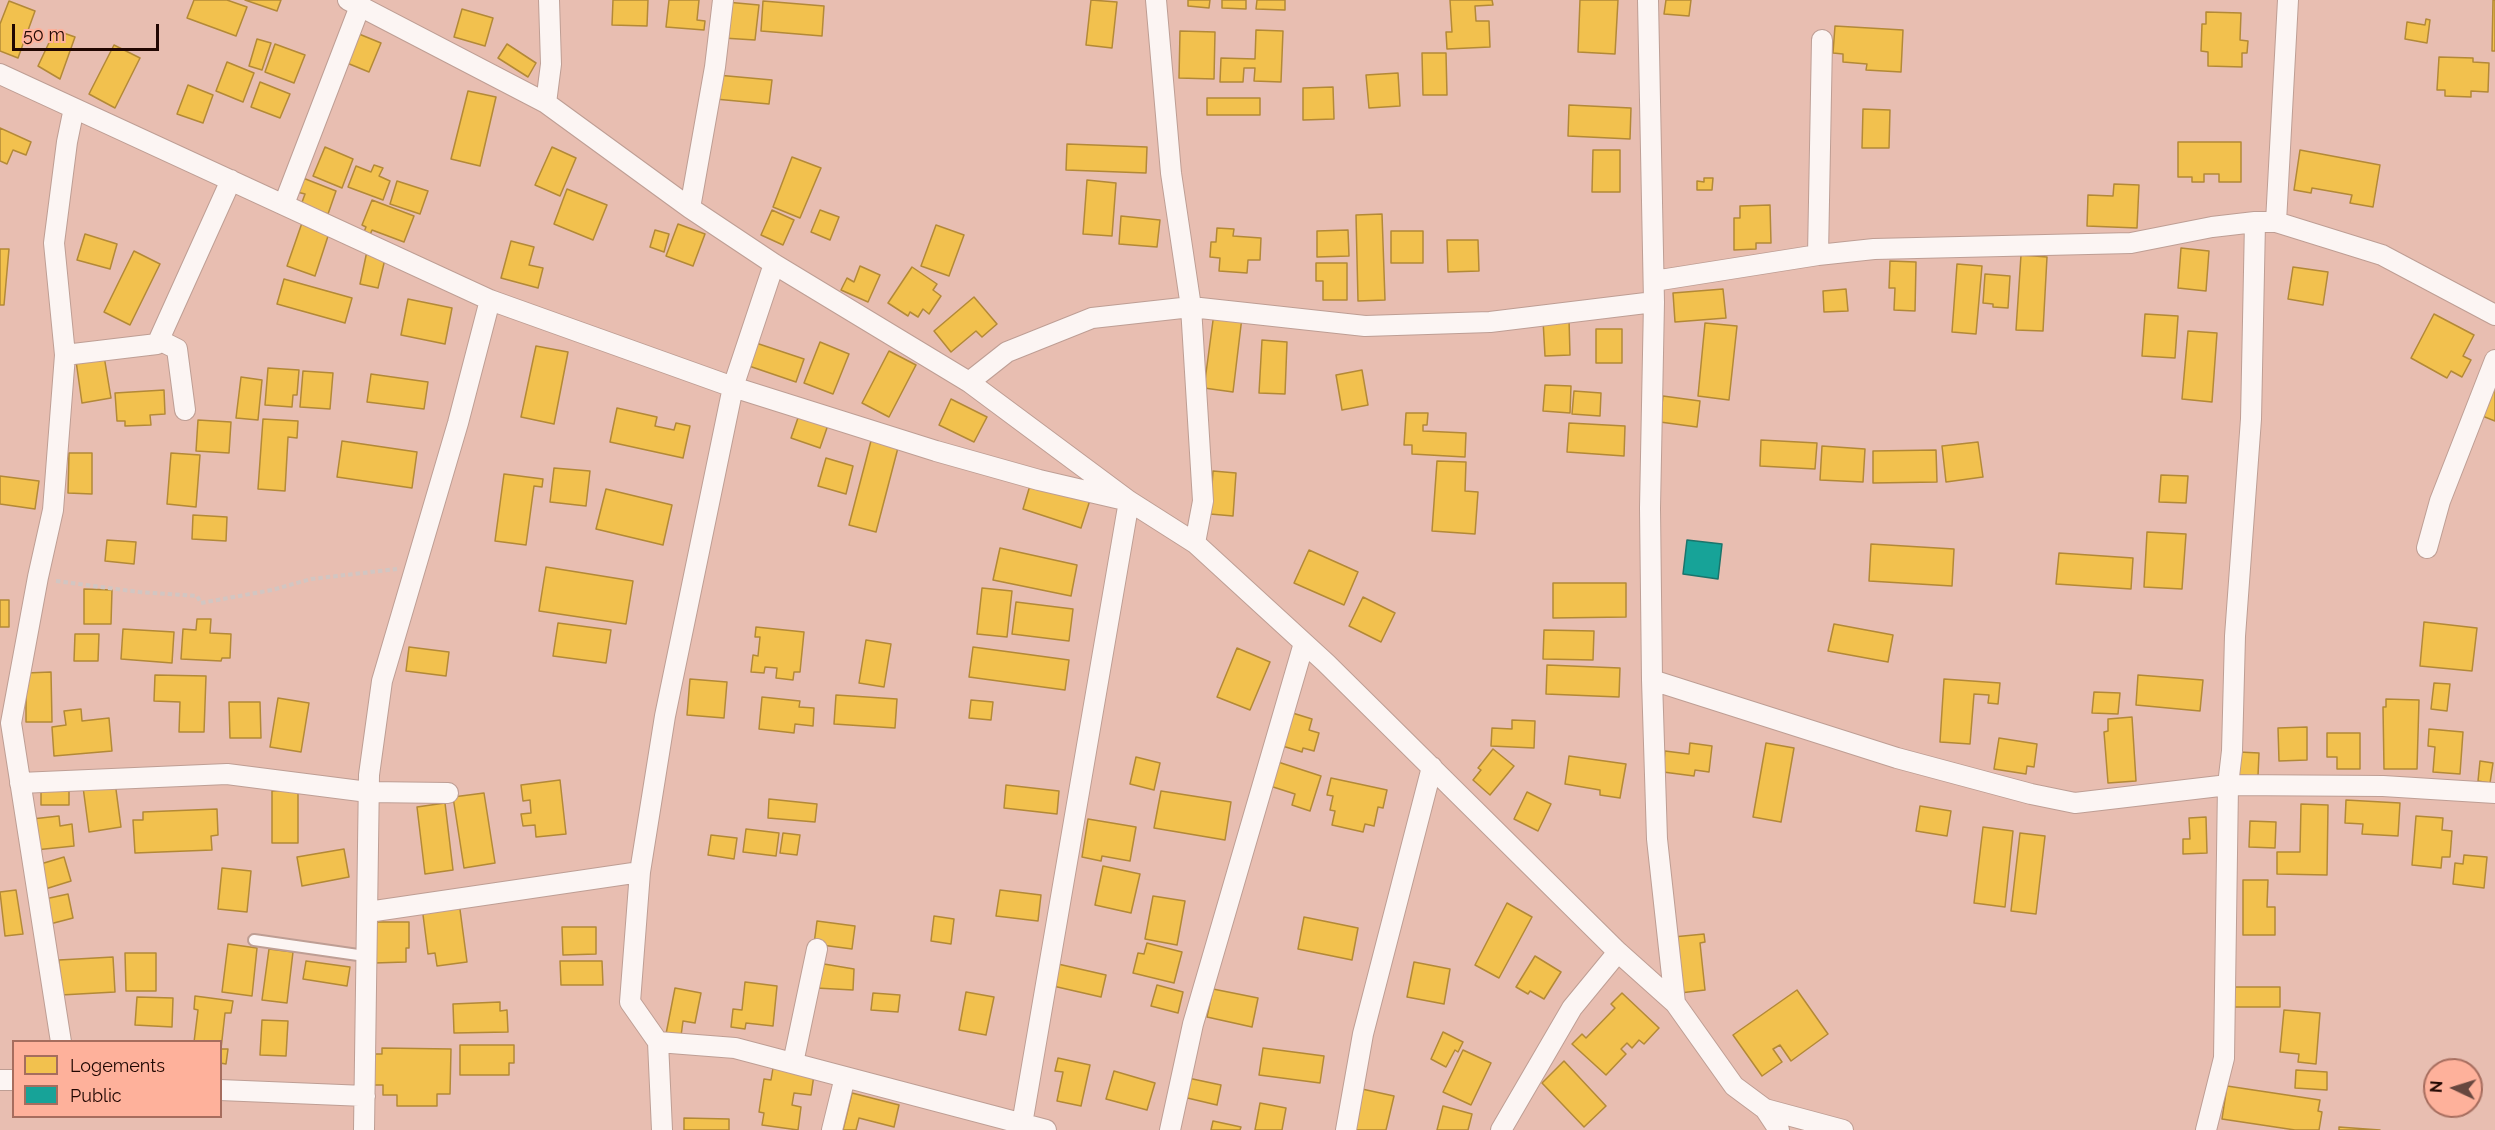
<!DOCTYPE html>
<style>
body{margin:0}
#map{position:relative;width:2495px;height:1130px;overflow:hidden;background:#e8beb1;font-family:Raleway,sans-serif}
canvas{display:block}
.legend{position:absolute;left:12px;top:1040px;width:210px;height:78px;box-sizing:border-box;background:#feb19b;border:2px solid #a66d5e;margin:0;padding:8px 10px;list-style:none;font-size:18px;color:#210702}
.legend li{display:flex;align-items:center;gap:12px;height:30px}
.legend b{width:30px;border:2px solid #a66d5e}
.north{position:absolute;left:2423px;top:1058px;width:60px;height:60px;box-sizing:border-box;background:#feb19b;border:2px solid #a66d5e;border-radius:50%;rotate:274deg;font-size:16px;font-weight:700;line-height:24px;text-align:center;color:#210702}
.north::after{content:'';display:block;margin:auto;width:21px;height:27px;background:#67473f;clip-path:polygon(50% 0,100% 100%,50% 72%,0 100%)}
.scale{position:absolute;left:12px;top:24px;width:147px;height:27px;box-sizing:border-box;border:3px solid #210702;border-top:0;padding-left:8px;font-size:18px;line-height:21px;white-space:nowrap;color:#210702;-webkit-text-stroke:4px #feb19b;paint-order:stroke}
</style>
<div id="map">
<canvas width="2495" height="1130"></canvas>
<ul class="legend">
<li><b style="height:16px;background:#f2c14e"></b>Logements</li>
<li><b style="height:16px;background:#17a398"></b>Public</li>
</ul>
<div class="north">N</div>
<div class="scale">50 m</div>
</div>
<script>
const ctx = document.querySelector('canvas').getContext('2d');
ctx.lineJoin = 'round';
function fill(path, color) { ctx.fillStyle = color; ctx.fill(path, 'evenodd'); }
function stroke(path, color, width, dash) { ctx.strokeStyle = color; ctx.lineWidth = width; ctx.lineCap = dash ? 'butt' : 'round'; ctx.setLineDash(dash || []); ctx.stroke(path); }
const homes = new Path2D(`
 M194,0H227L247,7L236,36L187,18Z
 M245,0H281L277,11Z
 M613,0H648L647,26L612,25Z
 M669,0H699L697,20L705,21L704,30L666,27Z
 M1091,0L1117,2L1112,48L1086,45Z
 M1188,0H1210L1209,8L1188,6Z
 M1222,0H1246V9L1222,8Z
 M1257,0H1285V10L1256,9Z
 M1450,0H1492L1493,5L1475,6L1476,21H1489L1490,47L1447,49L1446,32H1452Z
 M1580,0H1618L1615,54L1578,52Z
 M1666,0H1691L1689,16L1664,14Z
 M2493,0H2495V51H2492Z
 M9,1L35,11L18,58L0,51V24Z
 M763,1L824,6L822,36L761,31Z
 M726,2L759,5L755,40L723,38Z
 M462,9L493,18L485,46L454,37Z
 M2206,12L2241,13L2240,40L2248,41L2247,53H2242V67L2208,66V52L2201,51L2202,24H2206Z
 M2426,19L2430,20L2427,43L2405,39L2407,22L2425,25Z
 M1835,26L1903,30L1901,72L1866,70L1867,64L1843,62V54L1833,53Z
 M55,30L75,37L60,79L38,66Z
 M1256,30L1283,31L1281,82L1254,81L1255,68H1244L1243,82H1220L1221,58L1255,59Z
 M1180,31L1215,32L1214,79L1179,78Z
 M359,34L381,43L369,72L347,63Z
 M257,39L271,43L262,70L249,66Z
 M275,44L305,55L294,83L265,72Z
 M507,44L536,63L528,77L498,58Z
 M114,45L140,58L115,108L89,94Z
 M1422,53H1446L1447,95H1423Z
 M2439,57L2473,58V62L2489,63L2488,92L2471,91V97L2445,96V90H2437Z
 M227,62L254,73L243,102L216,91Z
 M1398,73L1400,106L1369,108L1366,75Z
 M717,75L772,80L769,104L715,99Z
 M260,82L290,94L280,118L251,107Z
 M188,85L213,95L203,123L177,114Z
 M1333,87L1334,119L1303,120V88Z
 M468,91L496,97L480,166L451,159Z
 M1207,98H1260V115H1207Z
 M1569,105L1631,108L1630,139L1568,136Z
 M1863,109L1890,110L1889,148H1862Z
 M0,128L31,142L26,155L13,150L7,164L0,161Z
 M2178,142H2241V182H2219V174H2204V182H2192V177H2178Z
 M1067,144L1147,147L1146,173L1066,170Z
 M325,147L353,159L342,188L313,176Z
 M552,147L576,158L560,196L535,185Z
 M1593,150H1620V192H1592Z
 M2300,150L2380,165L2373,207L2350,203L2352,195L2312,188L2311,193L2294,190Z
 M792,157L821,168L800,218L773,207Z
 M374,165L383,168L379,176L390,181L383,200L348,187L356,166L371,172Z
 M303,178L336,191L328,214L301,205L305,194L297,192Z
 M1704,178H1713L1712,190H1697V181L1704,182Z
 M1087,180L1116,183L1112,236L1083,234Z
 M397,181L428,191L420,214L390,204Z
 M2114,184L2139,185L2137,228L2087,226L2088,195L2113,196Z
 M567,189L607,205L593,240L554,224Z
 M372,200L414,216L404,242L372,230L370,235L364,232L366,227L362,225Z
 M1770,205L1771,243H1756V249L1734,250V218H1740V206Z
 M772,210L794,220L783,245L761,235Z
 M820,210L839,217L830,240L811,232Z
 M1382,214L1385,300L1358,301L1356,215Z
 M1121,216L1160,220L1157,247L1119,244Z
 M303,220L330,230L315,276L287,266Z
 M678,224L705,234L693,266L666,256Z
 M936,225L964,235L949,276L921,266Z
 M1217,228L1234,229L1233,236L1261,238L1260,260H1248L1247,273L1219,271L1220,258L1210,257L1211,242H1216Z
 M655,230L669,234L664,252L650,247Z
 M1348,230L1349,256L1317,257V231Z
 M1391,231H1423V263H1391Z
 M85,234L117,244L110,269L77,260Z
 M1447,240H1478L1479,271L1448,272Z
 M511,241L534,247L529,265L543,268L538,288L501,278Z
 M2181,248L2209,251L2206,291L2178,288Z
 M0,249H9L4,305H0Z
 M134,251L160,264L130,325L104,312Z
 M367,251L386,255L378,288L360,284Z
 M2021,255L2047,257L2043,331L2016,330Z
 M1890,261L1916,262L1915,311L1894,310L1895,288H1889Z
 M1316,263H1347V300H1323V281H1316Z
 M1957,264L1982,266L1976,334L1952,332Z
 M860,266L880,275L868,302L841,290L847,278L854,282Z
 M912,267L937,284L933,290L941,296L929,314L923,309L918,317L910,312L908,316L888,303Z
 M2293,267L2328,272L2323,305L2288,299Z
 M1985,274L2010,276L2008,308L1993,307V304L1983,303Z
 M284,279L352,298L345,323L277,304Z
 M1723,289L1726,318L1675,322L1673,293Z
 M1846,289L1848,311L1824,312L1823,291Z
 M974,297L997,324L982,337L976,331L951,352L934,331Z
 M408,299L452,308L445,344L401,335Z
 M1214,313L1242,317L1233,392L1204,388Z
 M2145,314L2178,316L2175,358L2142,356Z
 M2434,314L2474,335L2463,356L2471,360L2462,377L2451,371L2447,378L2411,358Z
 M1569,319L1570,355L1545,356L1543,320Z
 M1705,323L1737,326L1729,400L1698,396Z
 M1596,329H1622V363H1596Z
 M2188,331L2217,333L2212,402L2182,399Z
 M1262,340L1287,342L1285,394L1259,393Z
 M820,342L849,354L833,394L804,383Z
 M756,343L804,359L796,382L749,366Z
 M536,346L568,352L554,424L521,417Z
 M889,351L916,365L889,417L862,403Z
 M104,356L111,398L82,403L76,361Z
 M268,368L299,370L297,395H293L292,407L265,405Z
 M2495,369V421L2475,413Z
 M1362,370L1368,405L1342,410L1336,375Z
 M303,371L333,373L330,409L300,407Z
 M371,374L428,382L424,409L367,402Z
 M241,377L262,380L258,420L236,418Z
 M1545,385L1571,386L1570,413L1543,411Z
 M164,390L165,414L150,415L151,425L125,426V421H117L115,393Z
 M1574,391L1601,393L1600,416L1572,414Z
 M1663,396L1700,401L1697,427L1660,422Z
 M951,399L987,417L974,442L939,425Z
 M617,408L657,417L655,426L674,430L676,423L690,426L683,458L610,442Z
 M800,412L829,422L820,448L791,438Z
 M1406,413H1428L1427,425H1423V431L1466,433L1465,457L1412,454V445H1404Z
 M263,419L298,421L297,438L288,437L285,491L258,489Z
 M198,420L231,422L229,453L196,451Z
 M1569,423L1625,426L1624,456L1567,452Z
 M872,437L899,444L876,532L849,525Z
 M1761,440L1817,443L1815,469L1760,466Z
 M342,441L417,452L412,488L337,477Z
 M1978,442L1983,477L1946,482L1942,446Z
 M1822,446L1865,449L1863,482L1820,480Z
 M1936,450L1937,482L1873,483V451Z
 M69,453H92V494L68,493Z
 M171,453L200,455L196,507L167,504Z
 M826,458L853,466L846,494L818,486Z
 M1437,461L1466,462L1465,491L1478,492L1475,534L1432,531Z
 M554,468L590,471L586,506L550,502Z
 M1213,471L1236,473L1233,516L1210,514Z
 M504,474L543,479L542,487L534,486L526,545L495,541Z
 M2161,475L2188,476L2186,503L2159,502Z
 M0,476L39,481L35,509L0,504Z
 M1031,482L1090,500L1081,528L1023,509Z
 M606,489L672,505L663,545L596,529Z
 M193,515L227,517L226,541L192,539Z
 M2147,532L2186,534L2182,589L2144,587Z
 M107,540L136,542L134,564L105,561Z
 M1871,544L1954,549L1952,586L1869,581Z
 M1000,548L1077,565L1071,596L993,580Z
 M1309,550L1358,572L1344,605L1294,583Z
 M2059,553L2133,558L2131,589L2056,584Z
 M546,567L633,581L626,624L539,611Z
 M1553,583H1626V617L1553,618Z
 M982,588L1012,591L1007,637L977,634Z
 M84,589L112,590L111,624H84Z
 M1363,597L1395,613L1381,642L1349,626Z
 M0,600H9V627H0Z
 M1016,602L1073,609L1069,641L1012,634Z
 M197,619H211L210,633L231,634L230,658H222L221,661L181,659L183,629L196,630Z
 M2424,622L2477,628L2472,671L2420,666Z
 M558,623L611,630L606,663L553,656Z
 M1834,624L1893,635L1888,662L1828,651Z
 M756,627L804,632L800,672H794L793,680L776,678L777,668L765,667L764,673L751,672L753,655L758,656L760,637H755Z
 M123,629L174,632L172,663L121,659Z
 M1544,630L1594,631L1593,660L1543,659Z
 M75,634H99L98,661H74Z
 M866,640L891,644L884,687L859,683Z
 M409,647L449,652L446,676L406,671Z
 M973,647L1069,660L1065,690L969,677Z
 M1237,648L1270,662L1250,710L1217,697Z
 M1547,665L1620,668L1619,697L1546,694Z
 M51,672L52,722H26V673Z
 M155,675L206,676L204,732H179L180,702L154,701Z
 M2138,675L2203,680L2200,711L2136,705Z
 M690,679L727,682L724,718L687,715Z
 M1944,679L2000,683L1998,704L1988,703L1989,695L1974,694L1970,744L1940,742Z
 M2434,683L2450,684L2447,711L2431,709Z
 M2094,692L2120,693L2118,714L2092,713Z
 M836,695L897,699L895,728L834,724Z
 M762,697L800,701L799,707L814,708L813,726L795,724L794,733L759,729Z
 M278,698L309,703L301,752L270,747Z
 M2386,699L2419,700L2417,769H2384L2383,707H2386Z
 M971,700L993,702L991,720L969,718Z
 M229,702H260L261,738H230Z
 M81,709L82,721L109,718L112,751L54,756L52,727L66,725L64,711Z
 M1286,711L1312,719L1309,730L1319,733L1314,751L1303,748L1302,752L1276,744Z
 M2132,717L2136,781L2108,783L2104,732L2108,731V719Z
 M1512,720L1535,721L1534,748L1491,746L1492,728L1512,729Z
 M2307,727V760L2279,761L2278,728Z
 M2429,729L2463,732L2460,774L2433,772L2435,747L2428,746Z
 M2327,733H2360V769H2337V757H2327Z
 M1999,738L2037,744L2034,767L2027,766L2026,774L1994,769Z
 M1690,743L1712,746L1709,772L1695,770L1694,776L1663,772L1665,751L1689,754Z
 M1766,743L1794,748L1781,822L1753,817Z
 M1493,749L1514,766L1490,795L1473,780L1481,770L1478,768Z
 M2239,752L2259,753L2258,776L2238,775Z
 M1569,756L1626,764L1620,798L1600,795V790L1565,784Z
 M1136,757L1160,763L1154,790L1130,784Z
 M2480,761L2493,763L2490,783L2478,781Z
 M1278,762L1321,776L1310,811L1292,805L1295,794L1270,786Z
 M1331,778L1387,790L1383,808L1378,807L1374,826L1365,824L1363,832L1332,825L1335,811L1330,810L1333,796L1327,795Z
 M560,780L566,834L536,837L535,825L523,826L521,814L531,813L530,800L523,801L521,785Z
 M115,782L121,827L89,832L83,787Z
 M1006,785L1059,791L1057,814L1004,808Z
 M41,786H69V805H41Z
 M298,790V843H272V791Z
 M1161,791L1231,802L1225,840L1154,828Z
 M1527,792L1551,804L1538,831L1514,819Z
 M484,793L495,863L464,868L453,797Z
 M769,799L817,804L815,822L768,818Z
 M2346,800L2400,803L2398,836L2362,834L2363,824L2345,823Z
 M445,803L453,870L425,874L417,807Z
 M2301,804L2328,805L2327,875L2277,874V852H2300Z
 M1920,806L1951,811L1947,836L1916,831Z
 M217,809L218,835L211,836L212,850L135,853L133,820H143V812Z
 M59,816L60,826L72,824L74,846L35,850L32,819Z
 M2416,816L2443,818L2442,830L2452,831L2450,857H2442L2441,868L2412,865Z
 M2206,817L2207,853L2183,854V839H2190L2189,818Z
 M1088,819L1136,827L1130,861L1102,856L1101,861L1082,857Z
 M2250,821L2276,822L2275,848L2249,847Z
 M1983,827L2013,831L2005,907L1974,903Z
 M746,829L779,833L776,856L743,852Z
 M783,833L800,835L797,855L780,853Z
 M2020,833L2045,836L2036,914L2011,911Z
 M711,835L737,838L734,859L708,855Z
 M344,849L349,877L302,886L297,857Z
 M2464,855L2487,857L2484,888L2453,884L2455,863L2463,864Z
 M64,857L71,881L42,890L34,866Z
 M1103,866L1140,874L1131,913L1095,905Z
 M222,868L251,871L247,912L218,909Z
 M2243,880H2268L2267,907H2275V935H2243Z
 M16,890L23,934L5,936L0,892Z
 M1000,890L1041,895L1038,921L996,916Z
 M68,894L73,918L50,924L45,899Z
 M1153,896L1185,901L1177,945L1145,939Z
 M459,902L467,962L437,966L435,953L428,954L422,907Z
 M1507,903L1532,917L1499,978L1475,965Z
 M934,916L954,919L951,944L931,941Z
 M1304,917L1358,928L1352,960L1298,949Z
 M817,921L855,926L852,949L814,944Z
 M374,922H409V948H406V962L374,963Z
 M562,927H596V954L563,955Z
 M1704,934L1705,942L1700,943L1705,990L1680,993L1673,937Z
 M1147,943L1182,952L1174,983L1133,973L1138,953L1144,954Z
 M228,944L257,948L252,996L222,992Z
 M269,949L293,952L287,1003L262,1000Z
 M125,953H156V991H126Z
 M1535,956L1561,972L1544,999L1530,991L1528,994L1516,987Z
 M113,957L115,992L61,995L59,960Z
 M306,961L350,967L347,986L303,979Z
 M560,961H602L603,985H561Z
 M1414,962L1450,969L1444,1004L1407,997Z
 M818,963L854,969L853,990L816,988Z
 M1058,964L1106,975L1101,997L1053,986Z
 M745,982L777,986L773,1026L746,1023L745,1029L731,1027L733,1009L742,1010Z
 M1157,985L1183,992L1178,1013L1151,1006Z
 M2233,987H2280V1007H2233Z
 M675,988L701,993L695,1023L683,1021L681,1036L666,1034Z
 M1213,989L1258,998L1252,1027L1207,1017Z
 M1797,990L1828,1034L1791,1061L1780,1045L1773,1049L1782,1062L1762,1076L1733,1035Z
 M966,992L994,997L986,1035L959,1030Z
 M873,993L900,995L898,1012L871,1010Z
 M1622,993L1659,1028L1644,1044L1639,1040L1632,1048L1627,1043L1621,1049L1626,1054L1606,1075L1572,1044L1582,1034L1586,1038L1615,1008L1611,1004Z
 M195,996L233,1001L231,1013H225L221,1049H228L226,1064L220,1063V1042H194L198,1010L194,1009Z
 M137,997L173,998L172,1027L135,1025Z
 M500,1002V1011L507,1010L508,1032L454,1033L453,1004Z
 M2284,1010L2320,1013L2316,1064L2298,1062L2299,1054L2280,1052Z
 M262,1020L288,1021L286,1056L260,1055Z
 M1443,1032L1463,1042L1458,1052L1455,1050L1446,1067L1431,1059Z
 M460,1045H514V1063H509V1075H460Z
 M382,1048L451,1049L450,1094H437V1106H397V1095H383V1085H374V1054H382Z
 M1263,1048L1324,1056L1320,1083L1259,1075Z
 M1463,1050L1491,1063L1471,1105L1443,1092Z
 M1058,1058L1090,1065L1081,1106L1057,1101L1063,1072L1055,1071Z
 M1564,1061L1606,1106L1584,1127L1542,1083Z
 M773,1068L814,1075L811,1095L794,1093L792,1105L801,1107L798,1130L762,1125L764,1113L759,1112L764,1079L771,1080Z
 M2296,1070L2327,1072V1090L2295,1088Z
 M1114,1071L1155,1083L1147,1110L1106,1099Z
 M1188,1078L1221,1085L1217,1105L1183,1097Z
 M2227,1086L2320,1100L2318,1111L2322,1112L2319,1130H2295L2222,1119Z
 M1362,1089L1394,1096L1386,1130H1353Z
 M852,1093L899,1105L894,1127L859,1118L856,1130H843Z
 M1260,1103L1286,1108L1282,1130H1255Z
 M1443,1106L1472,1114L1468,1130H1437Z
 M684,1118L729,1119V1130H684Z
 M1213,1121L1241,1127L1240,1130H1211Z
 M2339,1127L2380,1130H2339Z`);
fill(homes, '#f2c14e');
stroke(homes, '#b38937', 1.5);
const public = new Path2D(`
 M1687,540L1722,544L1718,579L1683,574Z`);
fill(public, '#17a398');
stroke(public, '#1a746b', 1.5);
const lane = new Path2D(`
 M254,940L365,956`);
const street = new Path2D(`
 M348,0L546,103L690,208L774,264L969,382L1129,501L1195,543L1326,663L1618,952L1675,1003L1734,1086L1765,1109L1779,1130
 M1156,0L1171,173L1191,307L1203,501L1195,543
 M1648,0L1654,302L1650,508L1652,680L1657,839L1675,1003
 M0,74L490,300L733,387L936,451L1039,480L1129,501L1021,1130
 M546,103L551,64L549,0
 M284,204L360,6
 M690,208L715,67L723,0
 M2276,222L2288,0
 M1818,255L1822,40
 M1654,281L1818,255L1874,249L2131,243L2212,227L2255,222H2276L2382,255L2495,315
 M159,340L177,349L185,410
 M65,355L157,344L231,180
 M969,382L1007,352L1092,318L1191,307L1365,326L1490,322L1654,302
 M2427,548L2440,501L2495,360
 M1652,680L1897,758L2031,794L2075,803L2228,785L2383,786L2495,793
 M20,783L227,774L368,792L448,793
 M368,912L640,872
 M61,1042L11,723L38,577L53,510L65,355L54,243L67,142L74,108
 M658,1042L735,1048L1046,1130
 M793,1063L817,949
 M0,1080H14
 M220,1090L365,1096
 M1765,1109L1843,1130
 M364,1130L369,775L382,681L458,423L490,300
 M662,1130L658,1042L630,1002L640,872L665,716L733,387L774,264
 M832,1130L845,1077
 M1170,1130L1193,1024L1304,643
 M1346,1130L1363,1034L1432,767
 M1501,1130L1572,1008L1618,952
 M2206,1130L2224,1058L2228,785L2232,751L2235,636L2251,419L2255,222`);
stroke(lane, '#be9e94', 14);
stroke(street, '#be9e94', 22);
stroke(new Path2D(`
 M56,581L139,592L197,596L201,603L272,590L311,579L397,569`), '#d2c6c2', 4, [4.5, 3]);
stroke(lane, '#fcf5f3', 10);
stroke(street, '#fcf5f3', 20);
</script>
